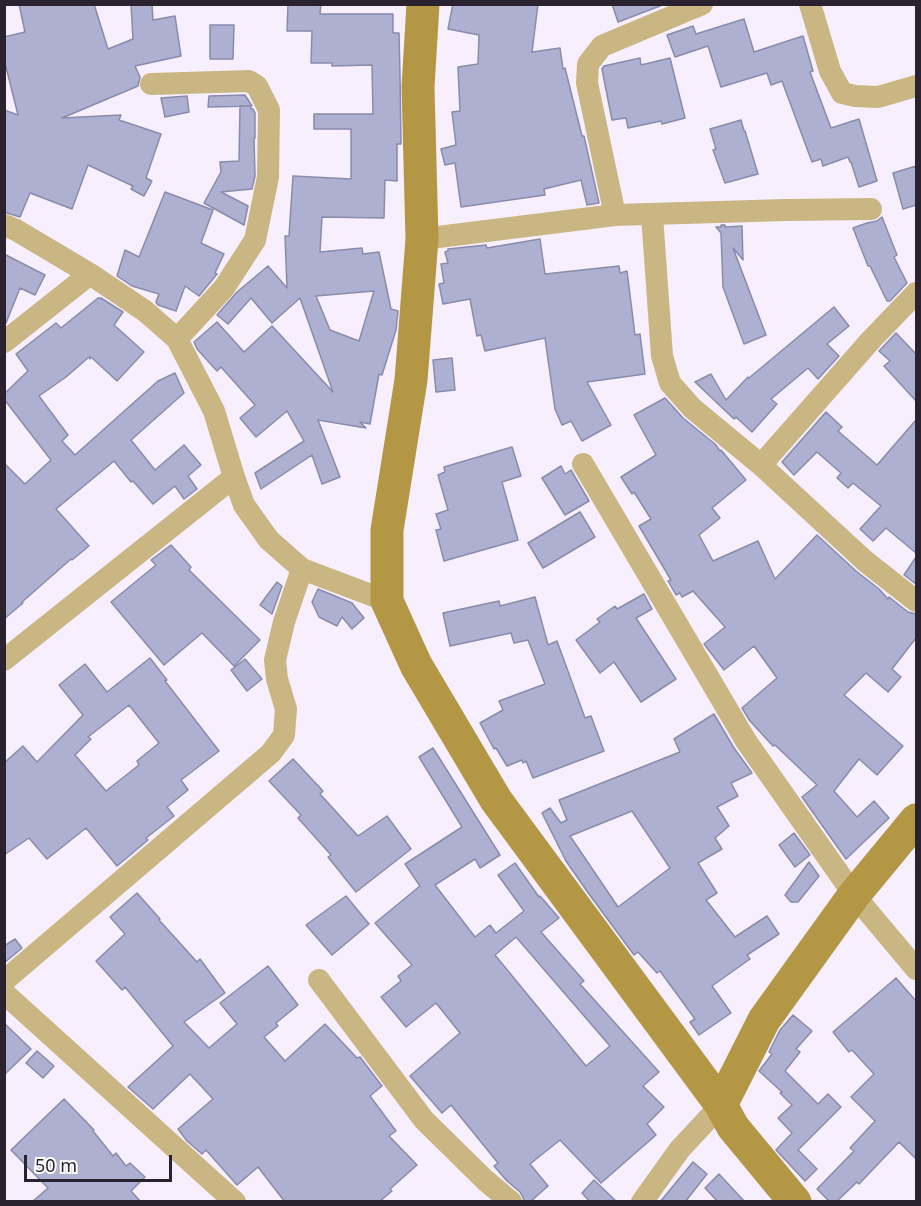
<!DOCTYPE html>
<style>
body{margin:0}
#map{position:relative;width:921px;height:1206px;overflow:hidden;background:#f7effd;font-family:"Noto Sans",sans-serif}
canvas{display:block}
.frame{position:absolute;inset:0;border:6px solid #2a232f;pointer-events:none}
.scale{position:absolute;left:24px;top:1155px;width:148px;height:27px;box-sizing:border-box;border:3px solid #2a232f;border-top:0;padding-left:8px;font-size:18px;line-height:21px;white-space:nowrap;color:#2a232f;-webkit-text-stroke:4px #fff;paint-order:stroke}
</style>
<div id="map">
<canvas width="921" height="1206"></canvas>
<div class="frame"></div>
<div class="scale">50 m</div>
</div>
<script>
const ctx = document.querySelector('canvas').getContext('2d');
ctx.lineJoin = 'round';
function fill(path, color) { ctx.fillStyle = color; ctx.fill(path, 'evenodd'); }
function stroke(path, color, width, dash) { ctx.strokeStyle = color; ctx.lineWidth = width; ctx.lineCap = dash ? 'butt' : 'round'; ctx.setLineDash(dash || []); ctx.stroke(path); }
const building = new Path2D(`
 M19,4H94L108,49L133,39L131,4H152L153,20L175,16L181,56L135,66L140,77L138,86L62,118L121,115L119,120L161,134L146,178L152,181L144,196L131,189L133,186L88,165L72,209L30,193L20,217L4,212V110L18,115L4,59V37L25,32Z
 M288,4H321L320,14H393V33H399L400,76L401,144H397V181L385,180L384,218L322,217L320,252L362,248L363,254L379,252L391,309L398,311L396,330L382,375L379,374L370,424L360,422L366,428L318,420L340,477L322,484L312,455L261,489L255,473L304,441L287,411L256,437L240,418L255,405L221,367L217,371L197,349L194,342L217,322L244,352L272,326L333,392L300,298L272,323L251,298L228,324L217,315L237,292L268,266L287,288L285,236H289L293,176L351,179V129H314V114H373L372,65L332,66V63H311L312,31H287ZM374,291L359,341L330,330L316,296Z
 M453,4H538L532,52L560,48L563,69L565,68L582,136H584L599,203L587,205L581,180L544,189L545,195L461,207L455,163L445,165L441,149L456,145L452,112L460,111L458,67L478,64L479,35L448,29Z
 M612,4H660V6L618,22Z
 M744,19L754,52L803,36L813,71L810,72L831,128L859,119L877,181L859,187L851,162H850L848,157L823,166L821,159L812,162L782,81L771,85L767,73L721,87L708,46L675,57L667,35L693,26L696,34Z
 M210,25H234L233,59H210Z
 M640,58L641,65L670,58L685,118L662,124L661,121L628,128L626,118L612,120L602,69L604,66Z
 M245,95L252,106L208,107L209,96Z
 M187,96L189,112L165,117L161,98Z
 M240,106H251V109H253L255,113V138H254L255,176L252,189L221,192L248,206L244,225L204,203L221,172L220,162L239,161Z
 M741,120L744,131H745L758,174L725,183L713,150L716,149L710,129Z
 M916,166V205L903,209L893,173Z
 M165,192L213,210L201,243L224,254L215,273L217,274L199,296L185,286L176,311L158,305L156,302L159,294L132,286L117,276L125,250L139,257Z
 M882,217L897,255L894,257L907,283L890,301H887L870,266H868L853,228L867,223L877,221Z
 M721,225H725V227L742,226L743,260L733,248L766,335L744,344L723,287L721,233L716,227H721Z
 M540,239L545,274L619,266L620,273L627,271L635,335L640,334L645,374L587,382L611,425L582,441L571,421L562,425L555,409L545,338L485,351L481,335L477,336L470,299L443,304L439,284L444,283L441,264L448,263L445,252L448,251V249L486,245L487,248Z
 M4,254L45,275L35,295L20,288L6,323L4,324Z
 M98,298H101L123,312L114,325L144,352L117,381L91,357L90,359L89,357L66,377L39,396L68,435L62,441L75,455L158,381L175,373L184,393L131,440L155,470L184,445L201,465L188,476L197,489L184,499L175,486L153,504L133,481L131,482L114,461L56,509L89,546L72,560L71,559L22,602L23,603L4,619V463L25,484L51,460L4,399V394L28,371L16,354L56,323L61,328Z
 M834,307L849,326L827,344L839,356L818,379L808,368L771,399L777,404L752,432L736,417L734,419L695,382L711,374L726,400L748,377L749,378Z
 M896,333L916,354V401L884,366L890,361L879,351Z
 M452,358L455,390L436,392L433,360Z
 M665,398L683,418L715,444L720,451L721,450L746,480L712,508L720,518L699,535L713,561L758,541L775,579L817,535L856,571L879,589L888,599L889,597L908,612L916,614V638L892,669L901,677L888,692L866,673L844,695L903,746L877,775L859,759L834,791L857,817L874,801L889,818L846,859L802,797L817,785L775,745L773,746L750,721L742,708L777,678L754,646L724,670L704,644L725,627L693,591L682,597L680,593L676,595L668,581L671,580L639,526L651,519L634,492L632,494L621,477L656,455L634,415Z
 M826,412L842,427L838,431L877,465L916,420V553L886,528L873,541L860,529L881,506L853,483L848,488L837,478L841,473L817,452L794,475L782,462Z
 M512,447L521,476L502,482L518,540L444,561L436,530L441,529L436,514L448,510L438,475L445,472L444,467Z
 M561,466L565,474L571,470L589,501L565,515L542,478Z
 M580,512L595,537L543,568L528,543Z
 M171,545L191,567L189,570L260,640L234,666L202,633L164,665L111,602L156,565L151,560Z
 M916,557V584L904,575Z
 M277,582L282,586L272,614L260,605Z
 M318,589L352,603L364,618L352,629L342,617L337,626L319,617L312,602Z
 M644,594L652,609L636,618L676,679L641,702L614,662L600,673L576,640L600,622L597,619L615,606L617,609Z
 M535,597L548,645L557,641L585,718L591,716L604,751L533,778L526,761L523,763L522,760L507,766L496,748L494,749L480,723L503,710L499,701L545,684L528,640L514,643L511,633L450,646L443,613L499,601L500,606Z
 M150,658L167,680L165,681L219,751L181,780L188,790L167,807L174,816L146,838L148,840L117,866L86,828L47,859L29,838L4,855V763L23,746L37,762L83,715L59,685L85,664L107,692ZM129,705L159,743L137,761L139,765L106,791L75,755L91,739L88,737Z
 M245,659L262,679L247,691L231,670Z
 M714,714L734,748L752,773L731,783L738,796L717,807L729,826L715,838L722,849L698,863L717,893L706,900L735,937L767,916L779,934L747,955L750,959L712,986L731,1013L699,1035L690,1022L695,1019L660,971L657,973L638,952L634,955L589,894L566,861L542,813L550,808L561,823L567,820L559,800L680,752L674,739ZM632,811L670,868L618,907L570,836Z
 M433,748L500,855L480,868L475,859L435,885L475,937L490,925L496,933L524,911L498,875L515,863L539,897L540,896L559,918L541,932L584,981L580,984L659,1072L643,1086L664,1107L647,1124L656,1135L601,1183L560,1140L530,1164L548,1186L530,1202H524L523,1197L520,1192L507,1181L494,1166L498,1163L451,1105L442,1113L410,1076L460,1033L436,1003L406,1027L381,997L401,981L398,976L412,965L375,923L420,886L405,864L462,827L419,757ZM516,937L610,1046L586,1066L495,955Z
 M293,759L323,791L320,794L358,836L387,816L411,849L356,892L328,857L331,855L298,818L301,815L269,781Z
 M794,833L810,855L795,867L779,845Z
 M809,862L819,876L798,902H791L785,895Z
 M137,893L160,919L159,920L197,962L200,959L225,993L184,1022L209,1048L237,1024L220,1003L268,966L298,1005L276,1023L278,1026L264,1037L285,1061L325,1024L357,1058L360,1057L382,1086L370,1096L396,1131L389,1136L417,1165L390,1189L392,1191L379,1202H285L258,1167L237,1185L206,1150L202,1154L187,1141L178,1129L213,1099L190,1074L153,1109L128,1087L173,1046L125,987L122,990L96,961L125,934L110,917Z
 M346,896L369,924L332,955L306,925Z
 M15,939L22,948L4,963V946Z
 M896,978L916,1001V1159L899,1142L859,1184L857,1182L836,1202H830L817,1189L854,1151L850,1148L875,1121L851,1097L874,1074L852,1050L849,1052L833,1032Z
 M793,1015L812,1031L796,1049L800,1052L785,1071L818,1104L828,1094L841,1107L798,1150L817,1169L805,1181L776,1150L792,1133L778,1118L792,1105L780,1093L782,1092L759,1071L772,1054L769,1052L780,1030Z
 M4,1023L31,1049L4,1075Z
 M37,1051L54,1066L43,1078L26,1063Z
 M64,1099L94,1130L93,1131L113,1156L116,1153L126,1166L130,1163L145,1177L131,1191L141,1202H32L48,1188L11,1150Z
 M693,1162L707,1174L685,1202H660Z
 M719,1174L745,1202H718L705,1188Z
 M594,1180L617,1202H590L582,1193Z`);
fill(building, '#aeb0d2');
stroke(building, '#898bab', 1.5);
stroke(new Path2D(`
 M810,4L830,71L842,93L855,96L878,97L916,86
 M151,84L249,81L257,86L269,110L268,177L255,240L224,288L177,339
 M615,215L587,83L588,64L602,46L702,4
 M652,215L662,356L670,383L692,408L761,465L865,561L916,601
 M4,225L16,230L90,274L145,311L177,339L214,411L234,477L244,505L269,540L302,569L387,601
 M422,239L615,215L786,210L871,209
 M4,342L90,274
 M583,464L746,741L854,895L916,969
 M761,465L870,341L916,293
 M4,660L234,477
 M319,980L424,1120L485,1180L511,1202
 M4,981L271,753L284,735L286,709L277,679L275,660L284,622L302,569
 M4,993L235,1202
 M642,1202L680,1149L721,1105`), '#c9b683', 22);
stroke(new Path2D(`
 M423,4L418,87L422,239L411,380L387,530V601L416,665L496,800L721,1105L733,1127L795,1202
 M721,1105L764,1020L854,895L916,820`), '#b49745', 33);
</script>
